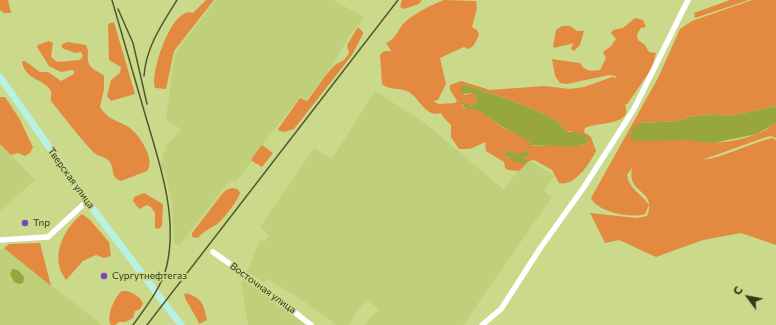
<!DOCTYPE html>
<meta charset="utf-8">
<style>
body{margin:0}
#map{position:relative;width:776px;height:325px;overflow:hidden;background:#cbd98b;font-family:Commissioner,sans-serif}
canvas{display:block}
.north{position:absolute;left:728px;top:277px;width:40px;height:40px;-webkit-text-stroke:3px #cbd98b;paint-order:stroke;rotate:302deg;font-size:11px;font-weight:700;line-height:16px;text-align:center;color:#343919}
.north::after{content:'';display:block;margin:auto;width:14px;height:18px;background:#343919;clip-path:polygon(50% 0,100% 100%,50% 72%,0 100%)}
</style>
<div id="map">
<canvas width="776" height="325"></canvas>
<div class="north">С</div>
</div>
<script>
const ctx = document.querySelector('canvas').getContext('2d');
ctx.lineJoin = 'round';
function fill(path, color) { ctx.fillStyle = color; ctx.fill(path, 'evenodd'); }
function stroke(path, color, width, dash) { ctx.strokeStyle = color; ctx.lineWidth = width; ctx.lineCap = dash ? 'butt' : 'round'; ctx.setLineDash(dash || []); ctx.stroke(path); }
function write(font, color, halo, rows, align = 'center') {
  ctx.font = font + ' Commissioner,sans-serif'; ctx.lineWidth = 3.5; ctx.setLineDash([]); ctx.textBaseline = 'middle'; ctx.strokeStyle = halo; ctx.fillStyle = color; for (const [text, x, y, turn = 0] of rows) {
    ctx.save(); ctx.translate(x, y); ctx.rotate((+turn || 0) * Math.PI / 180); ctx.textAlign = isNaN(turn) ? turn : align; if (halo) ctx.strokeText(text, 0, 0); ctx.fillText(text, 0, 0); ctx.restore();
  }
}
fill(new Path2D(`
 M216,0H333L364,17L349,37L330,69L306,100L301,96L252,158V161L236,182L230,180L179,246L174,243L172,204L164,169L162,170L160,162L163,161L162,154L167,150L165,146L182,130L166,119L174,60L176,52Z
 M375,91L425,123L504,190L527,158L554,176L544,191L552,197L463,325H364L379,309L366,300L348,325H336L302,300L267,279L265,282L261,281L247,272L260,239L265,242L269,235L260,227L314,148L332,159Z
 M0,144L35,180L0,211Z
 M4,248L101,324L100,325H0V251Z
 M245,278L289,311L306,325H248L241,283Z`), '#c0cf79');
fill(new Path2D(`
 M0,0H8L11,13H4L0,10Z
 M206,0H214L174,51L166,89L155,88C150,72 172,5 193,13Z
 M402,0H422L419,4L404,9L400,7Z
 M444,0L476,1L477,8L472,27L477,30L479,35L474,45L469,49L464,47L440,58L446,84L438,100L433,101L439,104L455,103L457,101L450,90V85L461,81L490,90L544,86L570,89L584,87L612,77L617,78L615,76L609,75L567,84L560,83L555,76L552,59L580,63C585,72 590,71 600,70L606,58L603,52L611,46L616,39L611,33L613,30L623,28L635,18L643,20L646,27L641,28L637,34L638,40L645,45L649,52L656,53L652,68L628,103L625,105C634,126 595,122 585,128L584,132L591,137L596,151C590,163 575,187 559,183L552,170L534,160L529,161L519,171L508,170L505,168L504,162L486,151L485,142L470,149H459L451,137V125L444,118L441,113C426,118 420,99 409,92C400,87 390,91 382,84L380,55L384,51H391L386,43C397,39 397,29 405,22C415,13 431,5 444,0ZM465,85L514,101L548,116L558,122L566,132L571,131L589,141L584,145L530,146V142C521,135 510,132 500,126C493,122 485,113 478,110C471,108 466,112 461,104H463L469,106L475,105L477,98L473,93L464,95L462,92ZM509,151L519,155L525,152L529,153L528,156L523,157L527,161L525,163L506,157Z
 M730,0H749L695,18L694,13Z
 M752,0H776V106L730,116L717,114L689,117L678,121L641,123C685,139 710,151 757,134C764,132 770,126 776,123V138L771,136L766,137L702,160C725,157 748,144 772,138L776,140V245L741,233L703,240L656,257L619,240L605,243L590,213L637,218L647,216C658,189 626,195 632,168L627,175C629,189 642,194 649,205L645,214C633,219 597,212 591,198L658,78L680,29L692,21Z
 M114,22L135,94L111,101L107,96L111,80L120,73L121,67L109,60L108,24Z
 M562,26H570L577,31H584L580,45L574,51L571,49L573,43C566,46 562,45 555,48L553,46L556,30Z
 M358,27L363,32V34L352,55L294,129L284,132L279,131L278,129L300,98L307,101C316,90 323,77 333,67C338,61 343,64 349,53L347,45Z
 M49,41L53,43L51,57L57,62L80,60L83,56L81,52L75,53L62,48V44L68,42L86,45C90,52 86,57 89,64C92,70 100,72 104,76V89L100,107C109,121 118,120 130,128C140,136 156,160 147,171L121,181C110,178 115,168 109,161C105,156 98,157 93,152C78,136 65,118 51,101C50,97 52,95 51,91C45,79 24,80 22,61H25L40,72H48L61,81L74,74V71L72,70L61,72L49,66L37,47L38,45Z
 M0,97H5L19,118L33,147L30,153L25,156L18,153L11,155L0,144Z
 M262,145L273,153L262,167L252,161V158Z
 M232,188L237,189L240,192C239,200 222,221 216,225C209,229 204,231 198,238L192,237V233L222,194L226,190Z
 M144,193L163,204L162,226L158,229L155,228V213L151,207L147,205L139,209L133,201L134,197Z
 M82,214L90,220L109,242L111,256L104,258L96,255L83,261L66,280C49,258 63,229 82,214Z
 M40,243L51,286L4,248L9,244Z
 M122,291C130,290 141,296 143,304L140,309L135,311L133,318L125,322H119L115,325H111C106,317 114,297 122,291Z
 M186,293C203,299 203,303 207,320L199,324C195,313 188,306 184,295Z`), '#e48a40');
fill(new Path2D(`
 M465,85L514,101L548,116L558,122L566,132H577L587,136L589,141C582,151 543,144 530,146V142L499,125L478,110L466,109L460,102L472,106L475,104L477,98L473,93L462,94L461,88Z
 M776,106V123L757,134L718,142L708,143L688,140L636,141L630,139L629,136L633,128L641,123L678,121L689,117L717,114L730,116Z
 M526,149L529,153L528,156L523,157L527,161L525,164L511,160L505,155L506,151C515,151 520,158 526,149Z
 M12,269L18,270L24,277L23,283L19,284L14,282L10,274Z`), '#97a73d');
stroke(new Path2D(`
 M0,240L48,237L87,201
 M213,252L254,281L311,325
 M482,325L501,309L541,247L584,187L634,109L688,0`), '#fff', 5.5);
stroke(new Path2D(`
 M0,77L87,201L181,325`), '#b8f2e5', 7);
stroke(new Path2D(`
 M112,0C123,38 134,76 145,114C159,162 178,214 167,265C162,287 146,307 133,325
 M118,9L133,43L147,104
 M144,76C146,47 162,24 177,0
 M147,325L398,0`), '#52582f', 1.5);
for (const [x, y, r, color] of [
 [25,223,4,"#7548c0"],
 [104,276,4,"#7548c0"]
]) { const dot = new Path2D(); dot.arc(x, y, r, 0, 2 * Math.PI); ctx.fillStyle = color; ctx.fill(dot); stroke(dot, '#cbd98b', 1.5); }
write('10px', '#343919', '#cbd98b', [
 ["Тверская улица",71,178,54],
 ["Восточная улица",263,288,36]
]);
write('10px', '#343919', '#cbd98b', [
 ["Tnp",33,223],
 ["Сургутнефтегаз",112,276]
], 'left');
</script>
